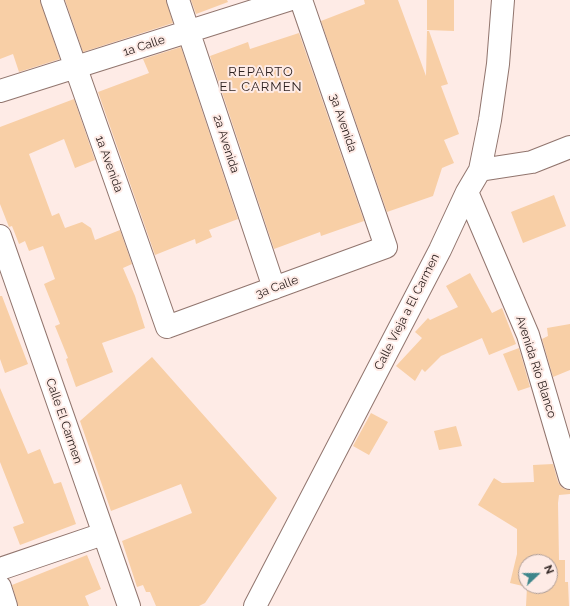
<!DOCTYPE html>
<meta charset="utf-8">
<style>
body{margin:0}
#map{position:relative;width:570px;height:606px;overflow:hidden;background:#feebe6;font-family:Raleway,sans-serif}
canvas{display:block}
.north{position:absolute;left:518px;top:554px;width:40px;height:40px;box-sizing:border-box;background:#feebe6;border:1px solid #ab9b97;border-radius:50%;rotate:68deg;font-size:11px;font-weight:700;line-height:16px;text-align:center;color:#2e2220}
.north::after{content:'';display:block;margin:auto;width:14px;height:18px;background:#3e868b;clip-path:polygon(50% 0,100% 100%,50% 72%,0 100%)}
</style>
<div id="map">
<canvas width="570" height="606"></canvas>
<div class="north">N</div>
</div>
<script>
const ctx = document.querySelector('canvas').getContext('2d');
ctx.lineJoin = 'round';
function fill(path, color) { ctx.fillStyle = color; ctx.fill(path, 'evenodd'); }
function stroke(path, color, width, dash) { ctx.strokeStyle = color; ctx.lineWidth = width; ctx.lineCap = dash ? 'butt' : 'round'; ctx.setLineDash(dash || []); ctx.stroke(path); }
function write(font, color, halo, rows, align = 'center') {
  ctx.font = font + ' Raleway,sans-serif'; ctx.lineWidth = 4; ctx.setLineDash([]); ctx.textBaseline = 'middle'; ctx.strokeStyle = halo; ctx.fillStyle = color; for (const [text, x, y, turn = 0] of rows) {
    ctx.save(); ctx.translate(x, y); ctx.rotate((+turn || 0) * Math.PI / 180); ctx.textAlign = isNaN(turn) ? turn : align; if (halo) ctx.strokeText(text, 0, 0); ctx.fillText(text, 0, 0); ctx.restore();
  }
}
fill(new Path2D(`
 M0,0H40L60,59L19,72L13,54L0,59Z
 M65,0H166L173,23L83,52Z
 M191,0H227L228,2L196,14Z
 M364,0H398L426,76L427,31H429L448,84L441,86L459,134L444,140L454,163L442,168L433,196L387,212L321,21L365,4Z
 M427,0H454V31L427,30Z
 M299,33L364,221L321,236L320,232L274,249L210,56L248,42L250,49Z
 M181,47L238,219L209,230L212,237L196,244L195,239L155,255L98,92L149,73L143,59Z
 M74,99L95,160L75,168L64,139L29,154L52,216L59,213L65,228L82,222L91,228L95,240L120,230L132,264L123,268L135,296L145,328L102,343L113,372L76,387L66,359L68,358L55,326L60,324L44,284L55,279L43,246L29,251L25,241L19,244L12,226L9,227L0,204V127Z
 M554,195L566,226L523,243L511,212Z
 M470,273L492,313L502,308L516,344L489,355L482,338L441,356L425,372L422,369L415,381L396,366L422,338L415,332L428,318L430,320L458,307L446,286Z
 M0,296H2L28,364L5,373L0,359Z
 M570,324V370L553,377L542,339L548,336L547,328Z
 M519,348L530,387L518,391L503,354Z
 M152,357L277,498L205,603L199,606H156L150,592H146L143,585L137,587L122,541L192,513L181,484L111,511L80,421Z
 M0,388L28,454L40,449L54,484L61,482L76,524L20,545L13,527L24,523L0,462Z
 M371,413L388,422L369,455L353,446Z
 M456,426L462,446L439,450L434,431Z
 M553,464L558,482L561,487L567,490H570V494L559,495L558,503L559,560H565V582H568L569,606H526L527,587L510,583L517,554V529L478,505L494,478L502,483L534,482L533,465ZM526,562H550V586H526Z
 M87,555L101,589L85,596L89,606H18L12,585Z`), '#f8cfa6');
const minor = new Path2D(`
 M52,0L167,327L386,247L301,0
 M178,0L274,288
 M0,91L288,0
 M480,170L532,162L570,147
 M467,192L528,335L570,478
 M0,236L129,606
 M0,569L103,534
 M0,587L6,606
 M255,606L440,250L467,192L480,170L490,120L498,64L503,0`);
stroke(minor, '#91756e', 24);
stroke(minor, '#fff', 22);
write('12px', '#2e2220', '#feebe6', [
 ["1a Calle",144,46,-18],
 ["3a Avenida",343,123,71],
 ["2a Avenida",226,144,72],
 ["1a Avenida",109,164,70],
 ["3a Calle",277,287,-20],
 ["Calle Vieja a El Carmen",407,312,-63],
 ["Avenida Río Blanco",536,367,72],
 ["Calle El Carmen",64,421,71]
]);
ctx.letterSpacing = '1px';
write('13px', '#2e2220', '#feebe6', [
 ["REPARTO",261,72],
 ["EL CARMEN",261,87]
]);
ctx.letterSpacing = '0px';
</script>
